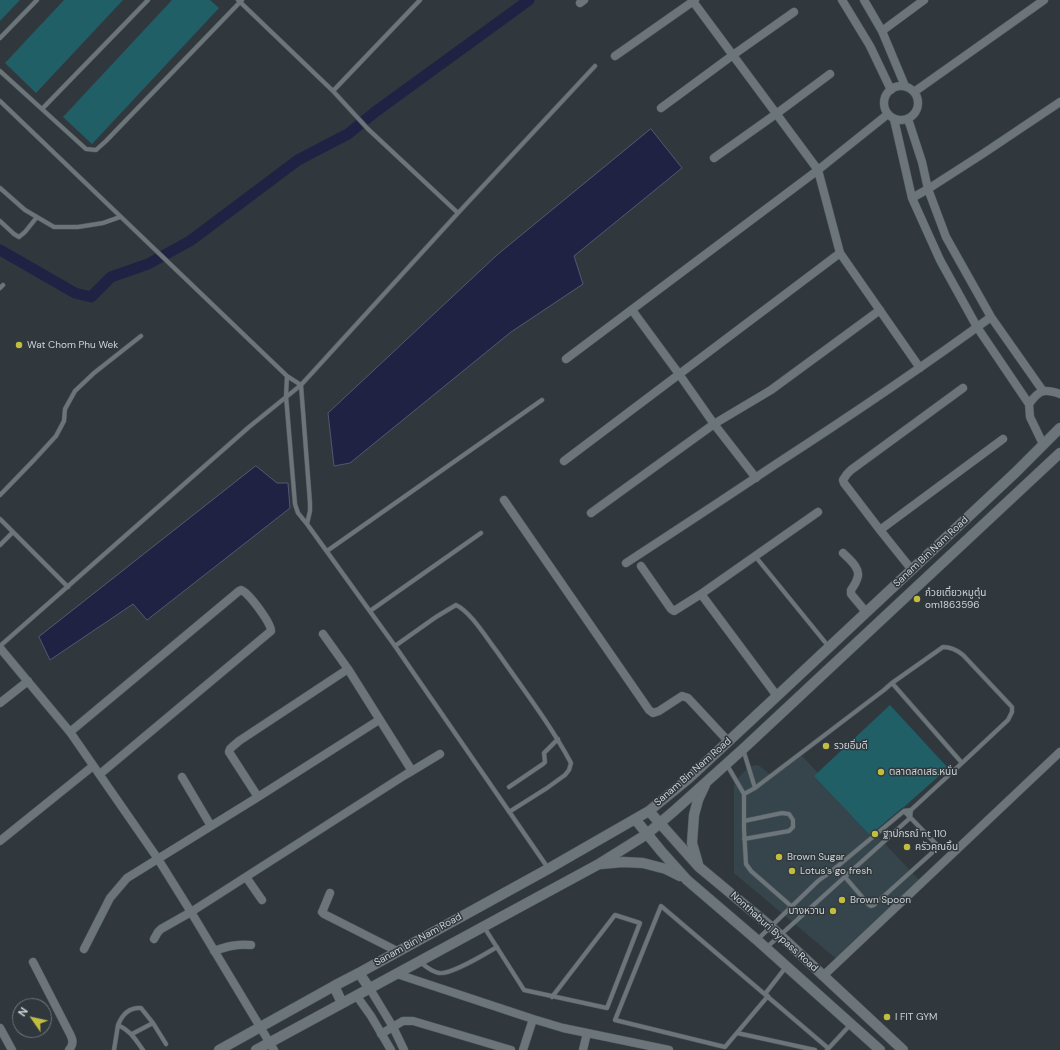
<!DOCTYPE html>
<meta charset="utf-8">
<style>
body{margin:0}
#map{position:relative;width:1060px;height:1050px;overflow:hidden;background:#30383d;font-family:"DM Sans",sans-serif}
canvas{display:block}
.north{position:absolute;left:12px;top:998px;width:40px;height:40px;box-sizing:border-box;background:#30383d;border:1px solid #6f767a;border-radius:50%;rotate:304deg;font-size:11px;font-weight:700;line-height:16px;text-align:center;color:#cdd3d5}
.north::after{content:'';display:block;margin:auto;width:14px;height:18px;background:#c2bd3f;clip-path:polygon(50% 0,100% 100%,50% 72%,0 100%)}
</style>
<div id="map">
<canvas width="1060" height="1050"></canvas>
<div class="north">N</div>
</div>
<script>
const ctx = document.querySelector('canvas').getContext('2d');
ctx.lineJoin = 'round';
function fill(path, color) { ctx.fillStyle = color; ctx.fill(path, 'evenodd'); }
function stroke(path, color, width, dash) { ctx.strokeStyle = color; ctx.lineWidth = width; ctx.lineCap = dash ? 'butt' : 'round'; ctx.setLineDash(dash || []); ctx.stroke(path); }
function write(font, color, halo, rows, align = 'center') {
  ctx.font = font + ' "DM Sans","Noto Sans Thai",sans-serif'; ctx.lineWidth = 3; ctx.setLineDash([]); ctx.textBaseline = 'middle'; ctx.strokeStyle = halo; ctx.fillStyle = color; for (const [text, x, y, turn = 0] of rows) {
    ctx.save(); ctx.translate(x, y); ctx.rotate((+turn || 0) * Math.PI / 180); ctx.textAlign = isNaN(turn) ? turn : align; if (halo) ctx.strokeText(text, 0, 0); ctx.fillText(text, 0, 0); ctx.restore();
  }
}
fill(new Path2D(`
 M800,754L922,883L839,961L734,873V782L750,766L758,765L772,776Z`), '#36454c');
const water = new Path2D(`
 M651,129L682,168L574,256L583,284L511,332L350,463L334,466L328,413L497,255Z
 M256,466L277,483H288L290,508L147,620L133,604L50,660L39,637Z`);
fill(water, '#202244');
stroke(water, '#545770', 1);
stroke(new Path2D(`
 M0,250L75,293L91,297L111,277L148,264L190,241L298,160L348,134L375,112L529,0`), '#202244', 11);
fill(new Path2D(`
 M0,0H20L0,21Z
 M64,0H123L36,93L5,63Z
 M172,0H210L219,8L92,144L63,117Z
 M890,705L948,768L904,807L902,808L870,835L814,776Z`), '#205f66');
const lane = new Path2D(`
 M238,0L333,91L368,129L458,213
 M0,38L37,0
 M0,71L86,149L96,150L106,141L242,0
 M333,91L420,0
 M0,101L287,376L301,385
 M42,109L148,0
 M0,188L25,210L54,227H78L103,223L120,217
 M0,221L14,234L19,237L25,232L37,217
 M0,288L3,285
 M287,376L286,396L295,504L298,513L307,524L395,646L548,868
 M301,385L310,503V511L307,524
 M0,495L34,460L56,436L64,421L65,409L75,391L94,373L141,336
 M0,519L68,587
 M0,545L13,532
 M327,551L542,400
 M755,556L829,647
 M370,611L481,533
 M0,646L249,427L301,385L458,213L595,66
 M395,646L436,617L456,605C471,612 487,639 498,653C523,689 550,724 571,763L569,770L565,775L547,788L509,812
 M892,683L943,647C951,647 957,650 963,655L1012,707V712L1008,720L962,763
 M743,749L755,788
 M727,765L744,794
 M509,787L543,764L545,762L544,753L558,739
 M744,821L782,813L789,814L793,820V827L789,831L744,839
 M845,877L869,905L871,906L874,905L934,851L936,849V844L904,811
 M484,927L524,990L607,1008L640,923L615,915L552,997
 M757,940L818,881L833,870L904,811L911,810
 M766,948L910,818L911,810L962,763L892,683L884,690L755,788L744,794V829L746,864L751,871L791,906L801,916
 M420,962C425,966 432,972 439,973C451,975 485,954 497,947
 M765,994L786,967
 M768,996L725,1047L615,1020L661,906L828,1048
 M118,1025C122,1015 129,1007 141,1008L153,1023L166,1044
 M737,1033L815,1050
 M132,1034L153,1023
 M114,1050L118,1025C131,1031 135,1039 143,1050
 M827,1050L851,1024`);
const street = new Path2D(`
 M692,0L818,170L840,253L920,368
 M842,0L870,46L891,90
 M864,0L882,31L905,86
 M580,3L584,0
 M882,31L924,0
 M615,56L695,0
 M884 103a17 17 0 1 1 34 0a17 17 0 1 1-34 0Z
 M914,92L1044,0
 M661,108L733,55L794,12
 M894,119L912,198L940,260L977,327L1029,404
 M908,119L922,162L928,189L946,237L991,317L1043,391
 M714,158L776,114L830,74
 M912,198L928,189L984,153L1060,102
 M632,310L679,374L714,424L756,478
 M566,359L818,170L888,114
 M1043,444L1030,417L1029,404C1039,390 1044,388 1060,394
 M564,461L840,253
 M504,500L649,710L653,713L659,711L682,696L688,698L728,741
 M591,513L714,424L771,390L880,310
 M880,530L1003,439
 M843,553C849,559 862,569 857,579C856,583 853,587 851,590V594L866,612
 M626,563C675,531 724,499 773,466C847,418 920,369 991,317
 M641,566L671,609L674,611L701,594L818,512
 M912,570L880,530L844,483L843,480L847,474L851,470L963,388
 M701,594L777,696
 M323,634L348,669L412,771
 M0,648L70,732L158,859L191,912L274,1050
 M0,703L28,681
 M70,732L239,591L241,590C249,593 271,623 271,631L100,774
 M182,777L211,826
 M258,797L229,752L230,749L232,747L239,741L348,669
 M0,841L93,766
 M246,877L262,900
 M330,893L323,910L322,912L324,914L397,951
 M154,939L158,932L161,929L191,912L405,775L412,771L440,754
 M84,949L110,898L127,878L258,797L379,720
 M214,951C228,946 237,944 251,945
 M33,962L70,1034C73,1040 74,1044 69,1050
 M397,974L533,1019L563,1028L669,1050
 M823,976L1060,752
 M370,989L393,1027L404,1050
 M356,995L371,1016L391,1050
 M0,1028L12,1050
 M381,1034L403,1021H413L511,1050
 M523,1050L533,1019
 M583,1050L587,1033`);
const secondary = new Path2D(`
 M649,811L699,867L770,926L903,1050
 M635,819L661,851L687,880L757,940L880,1050
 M601,864L623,862L643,863L666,869L680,876
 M698,864L692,843L694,815L698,800L705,785
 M359,973L370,989
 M334,986L342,1003
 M219,1050L334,986L359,973L548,869L649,811L688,779L777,696L1016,472L1060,428
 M256,1050L599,864L647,834L674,811L743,749L1060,453`);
stroke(lane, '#4e5659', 5);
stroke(street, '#4e5659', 9);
stroke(secondary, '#4e5659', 11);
stroke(lane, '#6b757a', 4);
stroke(street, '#6b757a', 8);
stroke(secondary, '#6b757a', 10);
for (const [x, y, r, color] of [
 [19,345,4,"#c2bd3f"],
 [917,599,4,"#c2bd3f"],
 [826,746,4,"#c2bd3f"],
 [881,772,4,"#c2bd3f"],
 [875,834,4,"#c2bd3f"],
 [907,847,4,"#c2bd3f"],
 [779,857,4,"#c2bd3f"],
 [792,871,4,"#c2bd3f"],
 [842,900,4,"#c2bd3f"],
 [833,911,4,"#c2bd3f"],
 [887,1017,4,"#c2bd3f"]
]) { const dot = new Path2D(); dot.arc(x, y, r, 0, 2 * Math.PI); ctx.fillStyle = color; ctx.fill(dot); stroke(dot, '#30383d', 1.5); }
write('10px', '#cdd3d5', '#30383d', [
 ["Wat Chom Phu Wek",27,345],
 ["ก๋วยเตี๋ยวหมูตุ๋น",925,593],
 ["om1863596",925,605],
 ["รวยอิ่มดี",834,746],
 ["ตลาดสดเสธ.หนั่น",889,772],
 ["ฐาปกรณ์ nt 110",883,834],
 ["ครัวคุณอิ้น",915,847],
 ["Brown Sugar",787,857],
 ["Lotus's go fresh",800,871],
 ["Brown Spoon",850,900],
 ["บางหวาน",825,911,"right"],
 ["I FIT GYM",895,1017]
], 'left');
write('10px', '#cdd3d5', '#30383d', [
 ["Sanam Bin Nam Road",931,552,-43],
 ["Sanam Bin Nam Road",693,772,-41],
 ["Nonthaburi Bypass Road",774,932,42],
 ["Sanam Bin Nam Road",418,940,-29]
]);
</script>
